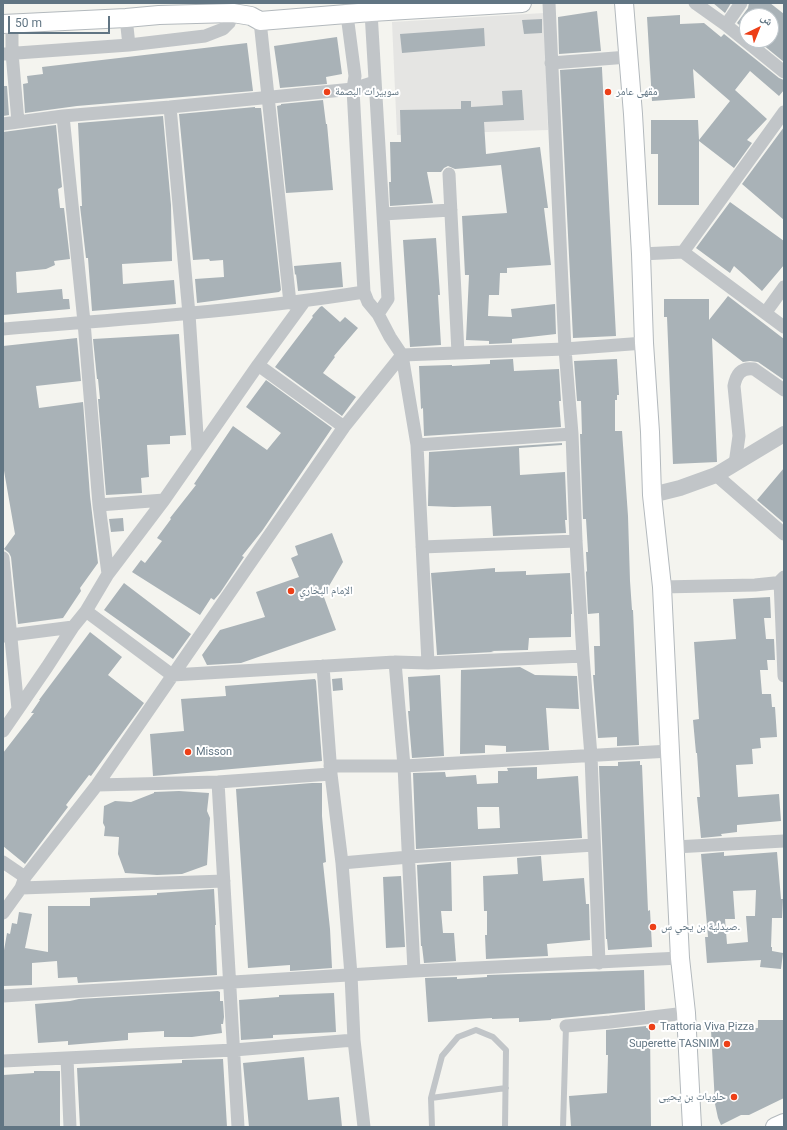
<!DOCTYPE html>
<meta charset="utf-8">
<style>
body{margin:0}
#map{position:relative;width:787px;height:1130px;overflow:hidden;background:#f4f4ef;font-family:Roboto,"Noto Naskh Arabic",sans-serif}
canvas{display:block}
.frame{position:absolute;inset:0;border:4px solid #617583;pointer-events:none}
.north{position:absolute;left:739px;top:8px;width:40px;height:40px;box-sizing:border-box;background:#fff;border:1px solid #c0c8cd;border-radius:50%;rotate:43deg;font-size:11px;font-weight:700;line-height:16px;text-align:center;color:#617583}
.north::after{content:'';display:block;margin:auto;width:14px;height:18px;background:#ed3f17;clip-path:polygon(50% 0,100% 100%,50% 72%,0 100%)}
.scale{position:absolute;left:8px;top:16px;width:102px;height:18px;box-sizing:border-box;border:2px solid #617583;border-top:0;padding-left:5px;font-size:12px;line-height:14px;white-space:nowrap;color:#617583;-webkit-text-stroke:3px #fff;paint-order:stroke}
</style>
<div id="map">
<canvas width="787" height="1130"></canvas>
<div class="frame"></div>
<div class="north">ش</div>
<div class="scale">50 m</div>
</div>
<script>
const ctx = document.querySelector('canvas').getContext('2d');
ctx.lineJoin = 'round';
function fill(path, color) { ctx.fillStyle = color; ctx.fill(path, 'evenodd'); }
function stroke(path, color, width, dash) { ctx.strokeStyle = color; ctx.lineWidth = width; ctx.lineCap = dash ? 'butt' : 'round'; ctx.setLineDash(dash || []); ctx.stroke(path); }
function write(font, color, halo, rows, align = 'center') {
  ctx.font = font + ' Roboto,"Noto Naskh Arabic",sans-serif'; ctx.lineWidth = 4; ctx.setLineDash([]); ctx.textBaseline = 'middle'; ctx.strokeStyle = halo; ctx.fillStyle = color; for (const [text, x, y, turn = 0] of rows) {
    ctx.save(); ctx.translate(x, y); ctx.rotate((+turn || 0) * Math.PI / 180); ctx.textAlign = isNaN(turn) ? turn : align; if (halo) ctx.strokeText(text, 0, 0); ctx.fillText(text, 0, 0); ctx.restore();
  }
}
fill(new Path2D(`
 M544,13L548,130L397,135L392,22Z`), '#e5e5e3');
fill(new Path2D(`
 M713,3H731L725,13Z
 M749,3H770L784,14V62L757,40H771V16H747V32L737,23L748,8Z
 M597,11L601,51L559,54L558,17Z
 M680,15V24L704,23L721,37L724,34L779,78L784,80V90L779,96L750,71L735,90L767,119L747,140L752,143L734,168L699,141V205H658V154H651V120H698L699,140L730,101L693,69L695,98L652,101L647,17Z
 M542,19V33L524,34L522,20Z
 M484,28L485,46L402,53L400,34Z
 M337,37L342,74L326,77L327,84L280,88L274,46Z
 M247,43L253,91L77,106L25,113L23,84L28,83L27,76L43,74L42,67Z
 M602,67V69L616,336L573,338L560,70Z
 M3,86H7L9,115L3,116Z
 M522,90L524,120L484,122L486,154L540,147L548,208H544L551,265L507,268V273H500L499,295H489L488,316L512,317L511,309L555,304L556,334L512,339V343L489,344V341L466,340L469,275H465L462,216L507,213L501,165L455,169L448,166L444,168L441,172H427L433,203L390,206L389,182H391L390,142H401L400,110L461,109V101H471V107L503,105L502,91Z
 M323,100L326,124H327L333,190L286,193L277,106L281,105V104Z
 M255,107V108H261L281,290L279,292L197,303L195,279L224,277L223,260L210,261L209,259L193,260L179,114Z
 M163,116L171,205L172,261L122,264L123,284L174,280L176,304L92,311L88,258H86L80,206H82L78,123Z
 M56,125L62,187L58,189L60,208H64L70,259L54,261L55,265L46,269L16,272L17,293L62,289L63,299H69L70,309L3,315V132Z
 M784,127V220L742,184Z
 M730,202L784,241V265L762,291L734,266L730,273L696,248Z
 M436,238L440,295H438L441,345L410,347L403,240Z
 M341,262L343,287L298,291L296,274L295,275L294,266Z
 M728,296L784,339V380L758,362L750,361L743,362L712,338L717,462L673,464L667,317H664V299H709V320Z
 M322,306L340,322L345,317L358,328L334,356L335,357L323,373L356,397L342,416L275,367L313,317L312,316L320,307Z
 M179,334L186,435L170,436V444L147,445L149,477L141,478L142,493L106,495L98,399H100L98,379H97L93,339Z
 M77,338L81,381L36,386L39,408L83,402L90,496L98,563L80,588L81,591L63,618L18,624L11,557L9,553L4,549L15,534L3,465V346Z
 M513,359L514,371L559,369L561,401H559L561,427L424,436L423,408L421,409L419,366L452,365V366L490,364V360Z
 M617,359L619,395H617V400H615V431H622L628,516L630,581L632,610H633L639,745L617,746V737L598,738L593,675H595L594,646H600L599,613L588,614L586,572L587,571L586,552H588L586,519H583L580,434H582L581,401H577L574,361Z
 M266,380L332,428L262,531L242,556L244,557L220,593L214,600L211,598L200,615L132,572L141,560L145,563L162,541L157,538L171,519L170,518L196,485L194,484L233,426L267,450L281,433L246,407Z
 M562,443V445L519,448L520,475L565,472L567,520H565L566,533L493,536L491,506L454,507L428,506L429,452Z
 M784,468V523L757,500Z
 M123,518L124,531L111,532L109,519Z
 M332,533L343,562L329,586L321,589L336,630L241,663L207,665L202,655L220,630L265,617L256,592L299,577L291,558L298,555L295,546Z
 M495,568V572L526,571V575L570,573L572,614H571V637L529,638L528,650L491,651L494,652L437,655L431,573Z
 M124,583L191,634L173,659L104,610Z
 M770,597L771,618H764L766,639H774L775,660H767L768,670H760L762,694H771L772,707H775L777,737L760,738L761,748L752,749L753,764L736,765L738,797L779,794L781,821L737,825V832L721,834L722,836L701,838L697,797H700L697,753H696L693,720L699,719L694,642L736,639L733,599Z
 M90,632L122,657L108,675L144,703L91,776L89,775L66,805L68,807L25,864L3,846V753L34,713H31L40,700H39Z
 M520,667L535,675L577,676L579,709L546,708L549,750L506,752V746L485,745V753L460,754L461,670Z
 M440,675L444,756L412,758L408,711H410L408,677Z
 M342,678L343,690L333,691L332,679Z
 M315,679L316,681L322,761L153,776L150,734L184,731L181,699L226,696L225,686Z
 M640,761V765H642L648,911L650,910L652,947L608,950L607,939H606L599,766H618V762Z
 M537,767V779L578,776L582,838L416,849L413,773L445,772L446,777L476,775L477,784L498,783V771H508L507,768ZM477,807H499L500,828L478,829Z
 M312,783H322V816L326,862L323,863L330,929L332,968L290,971V965L248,968L236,789Z
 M179,791L209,793L207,811L210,818L207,865L182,874L157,875L125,873L118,854L119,837L104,836L105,827L103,823L104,806L115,801L131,802L154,793V792Z
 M724,852V856L777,852L781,899H783L782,918H772L771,947H772V951L783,953L781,969L760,967L761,960L707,963L705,937H708L701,854ZM756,890L755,916H746L748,942L727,944L725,919H735L733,891Z
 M541,856L543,881L584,878L586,904H589L590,940L547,944L548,956L486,959L485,935H487V911H484L483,876L518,874L517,858Z
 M451,862L452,911H441L443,933H454L456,961L424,963L422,946H421L417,865Z
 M401,876L405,947L386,948L383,877Z
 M214,889L216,925H215L217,975L78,983L77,977L58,978L57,961L32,963V985L3,986V956L7,933L10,934L12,923L17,924L19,912L32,914L25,948L48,952V906H90V898L157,895V893Z
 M644,970L645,1010L551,1019V1020L519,1022V1018L492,1019V1018L428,1022L425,978L457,977V979L487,977V975Z
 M218,991L220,992V1001H223L224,1017L223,1024H221L222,1033L192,1037H164V1031L128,1033V1040L68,1045V1041L38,1043L35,1004L70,1001L79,999Z
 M334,993L336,1032L273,1035V1038L241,1040L239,1000L279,997V995Z
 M758,1020H784V1098L749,1115H741L721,1125L718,1118L715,1104L711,1030L758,1028Z
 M646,1026V1028H650L651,1127H571L569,1096L607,1093L608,1055H606V1030Z
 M304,1057L308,1100L339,1097L342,1127H249L243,1063Z
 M223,1059L227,1127H80L77,1068L182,1063V1060Z
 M34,1071H60V1127H3V1075L34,1073Z`), '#a9b2b7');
const secondary = new Path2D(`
 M624,3L633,114L641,254L644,343L650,432L652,495L662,587L680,958L686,1013L692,1127
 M3,24L126,18L159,15L233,13L251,16L260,21L371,12L522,3
 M775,1127L784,1123`);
stroke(secondary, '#b3b9bd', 20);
stroke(new Path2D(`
 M431,1098L506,1088
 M432,1127L431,1098L442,1056L458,1037L476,1030L493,1037L506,1050L505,1127
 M563,1127L566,1026`), '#c1c5c8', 6);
stroke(new Path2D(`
 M351,3L347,15L355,76L353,89L364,292L368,302L378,314L390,337L402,355L417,445L428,663
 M365,3L371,12L388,299L378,314
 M549,3L565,349L572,434L576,541L583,656L591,756L599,963
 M695,3L726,25L784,72
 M126,18L129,45
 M260,21L290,303
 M12,24V53L18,122
 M726,25L741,3
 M3,54L129,45L205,36L223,29L229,23L233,13
 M551,63L628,57
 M170,107L189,314L198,450
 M63,116L84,322L99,505L108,574
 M3,124L63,116L170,107L353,89L375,82
 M449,174L458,353
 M383,214L451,210
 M683,252L784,327
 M641,254L683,252L784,112
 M766,312L784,287
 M3,329C124,319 244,311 364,292
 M258,365L344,427
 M417,445L572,434
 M735,464L739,436L734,386C736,375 741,367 754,369L784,390
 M716,475L784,534
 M99,505L164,500
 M422,547L576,541
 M3,558L18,709
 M784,577L780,581L784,676
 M662,587L755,585L784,582
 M86,611L172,675L395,662L428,663L583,656
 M3,636L73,627
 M395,662L404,766L414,971
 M323,666L331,774L342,863L351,975L354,1040L364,1127
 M3,731L47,667L73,627L86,611L108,574L164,500L258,365L304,302
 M330,766H404L670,751
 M218,782L238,1127
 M97,785L218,782L331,774
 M675,847L784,841
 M3,862L25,877
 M342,863L409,857L594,845
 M21,888L224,881
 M3,913L21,888L25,877L97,785L344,427L402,355L565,349L644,343
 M3,996L414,971L680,958
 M566,1026L610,1022L686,1013
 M67,1058L70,1127
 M3,1061L234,1050L354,1040`), '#c1c5c8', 13);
stroke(new Path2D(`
 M652,495L680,488L716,475L784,434`), '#c1c5c8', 16);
stroke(secondary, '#fff', 18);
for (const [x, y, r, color] of [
 [327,92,4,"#ed3f17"],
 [608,92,4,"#ed3f17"],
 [291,591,4,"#ed3f17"],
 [188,752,4,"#ed3f17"],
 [653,927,4,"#ed3f17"],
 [652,1027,4,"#ed3f17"],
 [727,1044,4,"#ed3f17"],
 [734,1097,4,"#ed3f17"]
]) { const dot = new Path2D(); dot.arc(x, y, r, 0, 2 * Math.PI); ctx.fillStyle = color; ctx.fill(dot); stroke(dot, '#fff', 1.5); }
write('11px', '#617583', '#fff', [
 ["سوبيرات البصمة",335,92],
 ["مقهى عامر",616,92],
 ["الإمام البخاري",299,591],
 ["Misson",196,752],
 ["صيدلية بن يحي س.",661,927],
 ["Trattoria Viva Pizza",660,1027],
 ["Superette TASNIM",719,1044,"right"],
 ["حلويات بن يحيى",726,1097,"right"]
], 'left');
</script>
